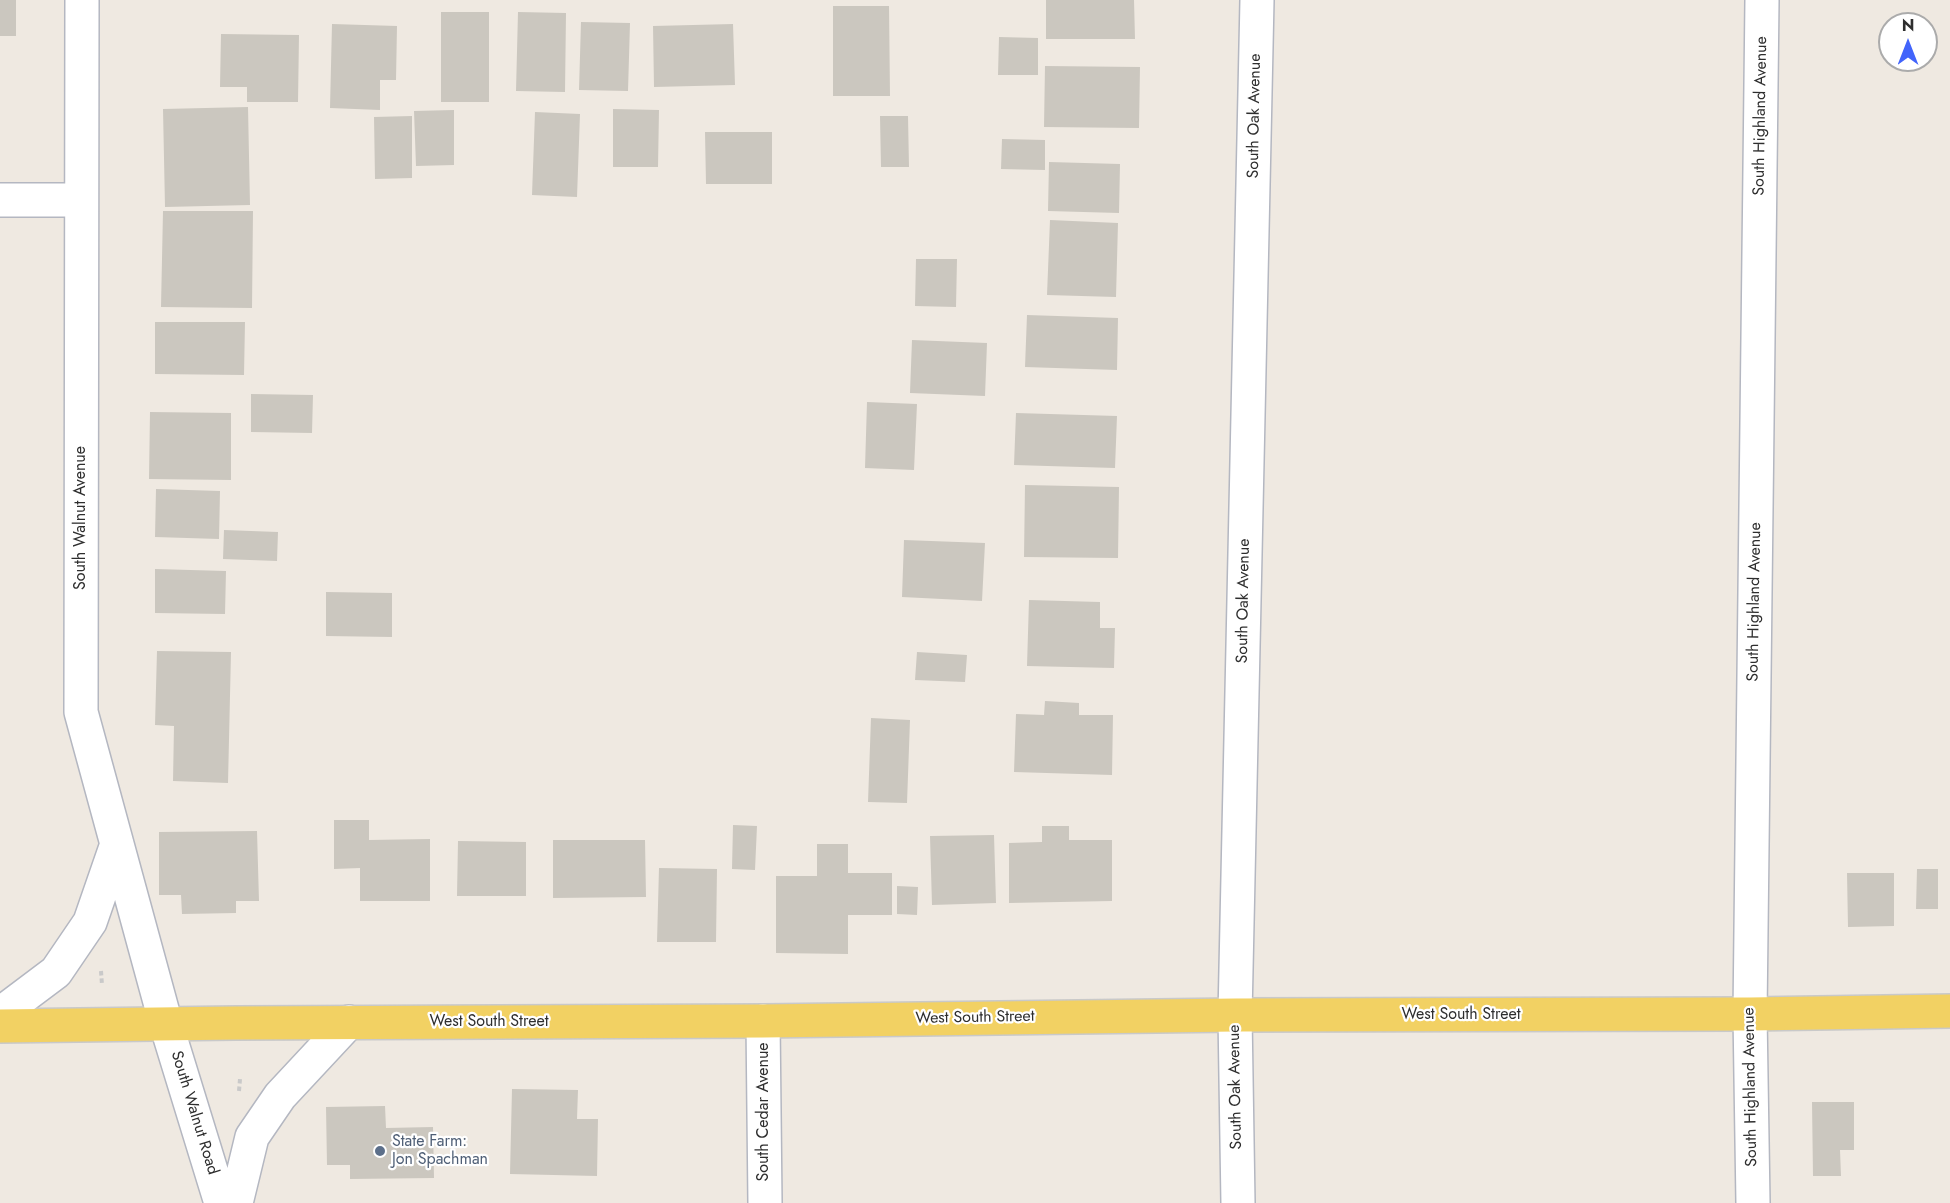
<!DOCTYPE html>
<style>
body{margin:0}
#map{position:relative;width:1950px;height:1203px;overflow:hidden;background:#efe9e1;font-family:Jost,sans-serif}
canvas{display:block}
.north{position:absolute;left:1878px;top:12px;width:60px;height:60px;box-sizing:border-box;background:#fff;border:2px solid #ababab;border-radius:50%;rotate:0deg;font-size:16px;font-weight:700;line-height:24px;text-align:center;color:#2e2e2e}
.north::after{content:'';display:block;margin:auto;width:21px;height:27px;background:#4264fb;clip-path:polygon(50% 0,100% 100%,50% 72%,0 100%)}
</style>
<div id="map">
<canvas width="1950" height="1203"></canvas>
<div class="north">N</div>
</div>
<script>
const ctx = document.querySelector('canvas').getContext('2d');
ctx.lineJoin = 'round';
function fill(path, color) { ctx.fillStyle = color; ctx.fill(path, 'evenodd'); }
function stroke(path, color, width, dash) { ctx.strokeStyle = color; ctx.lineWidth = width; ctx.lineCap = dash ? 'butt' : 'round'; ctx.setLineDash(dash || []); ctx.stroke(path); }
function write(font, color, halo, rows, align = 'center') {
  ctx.font = font + ' Jost,sans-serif'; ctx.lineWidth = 4.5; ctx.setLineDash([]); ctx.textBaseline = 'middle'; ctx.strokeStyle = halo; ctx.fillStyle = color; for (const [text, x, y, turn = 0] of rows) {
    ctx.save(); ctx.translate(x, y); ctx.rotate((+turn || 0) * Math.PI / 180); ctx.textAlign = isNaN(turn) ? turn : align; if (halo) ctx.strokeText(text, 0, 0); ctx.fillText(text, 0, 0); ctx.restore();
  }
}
fill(new Path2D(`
 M0,0H16V36H0Z
 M1046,0H1134L1135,39H1046Z
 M833,6H889L890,96H833Z
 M441,12H489V102H441Z
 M518,12L566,13L565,92L516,91Z
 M581,22L630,23L628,91L579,90Z
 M332,24L397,26L396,80H380V110L330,108Z
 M733,24L735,85L654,87L653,26Z
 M221,34L299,35L298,102H247V87H220Z
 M999,37L1038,38V75H998Z
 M1045,66L1140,67L1139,128L1044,127Z
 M248,107L250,205L165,207L163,109Z
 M613,109L659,110L658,167H613Z
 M454,110V165L416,166L414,111Z
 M535,112L580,114L577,197L532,195Z
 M412,116V178L375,179L374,117Z
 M880,116H908L909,167H881Z
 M705,132H772V184H706Z
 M1002,139L1045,140V170L1001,169Z
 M1049,162L1120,164L1119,213L1048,211Z
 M163,211H253L252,308L161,307Z
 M1050,220L1118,223L1116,297L1047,295Z
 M916,259H957L956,307L915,306Z
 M1027,315L1118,318L1117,370L1025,367Z
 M155,322H245L244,375L155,374Z
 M912,340L987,343L985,396L910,393Z
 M251,394L313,395L312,433L251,432Z
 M867,402L917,404L914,470L865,468Z
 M150,412L231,413V480L149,479Z
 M1016,413L1117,416L1115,468L1014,465Z
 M1025,485L1119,487L1118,558L1024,557Z
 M156,489L220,491L219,539L155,537Z
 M224,530L278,532L277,561L223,559Z
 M904,540L985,543L982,601L902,597Z
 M155,569L226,571L225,614L155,613Z
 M326,592L392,593V637L326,636Z
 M1029,600L1100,602V628H1115L1114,668L1027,666Z
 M157,651L231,652L228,783L173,781L174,726L155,725Z
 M917,652L967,655L965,682L915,680Z
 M1045,701L1079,703V715H1113L1112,775L1014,772L1016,714L1044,715Z
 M871,718L910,720L907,803L868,802Z
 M334,820H369V840L430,839V901H360V868L334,869Z
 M733,825L757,826L755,870L732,869Z
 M1042,826H1069V840H1112V901L1009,903V843L1042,842Z
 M257,831L259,901H236V913L182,914L181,895H159V832Z
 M994,835L996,903L932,905L930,836Z
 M553,840H645L646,897L553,898Z
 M458,841L526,842V896H457Z
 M817,844H848V873H892V915H848V954L776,953V876H817Z
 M659,868L717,869L716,942H657Z
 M1917,869H1938V909H1916Z
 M1847,873H1894V926L1848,927Z
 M897,886L918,887L917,915L897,914Z
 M512,1089L578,1090L577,1119H598L597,1176L510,1174Z
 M1812,1102H1854V1150H1840L1841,1176H1813Z
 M385,1106L386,1128L433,1127L434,1178L350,1179V1165H327L326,1107Z`), '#cbc7bf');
const minor = new Path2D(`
 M82,0L81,712L166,1024L221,1203
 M0,200H81
 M0,1014L56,972L90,922L117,844
 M763,1021L765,1203
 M236,1203L252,1137L280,1096L349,1022
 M1238,1203L1235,1015L1257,0
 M1753,1203L1750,1014L1762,0`);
const major = new Path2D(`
 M0,1026L236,1023L763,1021L1235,1015L1750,1014L1950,1011`);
stroke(minor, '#b4b7c1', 36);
stroke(major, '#c9c9c9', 36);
stroke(new Path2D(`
 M101,971L102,985
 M239,1091L240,1079`), '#c9c9c9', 4, [4.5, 3]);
stroke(minor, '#fff', 33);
stroke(major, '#f2d163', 33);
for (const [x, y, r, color] of [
 [380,1151,6,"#5c6f8a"]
]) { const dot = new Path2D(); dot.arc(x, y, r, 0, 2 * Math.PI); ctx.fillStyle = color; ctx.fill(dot); stroke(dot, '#fff', 2); }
write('16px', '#2e2e2e', '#fff', [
 ["South Oak Avenue",1255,116,-89],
 ["South Highland Avenue",1761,116,-89],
 ["South Walnut Avenue",81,518,-90],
 ["South Oak Avenue",1244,601,-89],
 ["South Highland Avenue",1755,602,-89],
 ["West South Street",1461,1015],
 ["West South Street",975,1018,-1],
 ["West South Street",489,1022],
 ["South Oak Avenue",1236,1087,-91],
 ["South Highland Avenue",1751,1087,-91],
 ["South Cedar Avenue",764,1112,-90],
 ["South Walnut Road",194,1113,73]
]);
write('16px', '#4e5e75', '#fff', [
 ["State Farm:",392,1142],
 ["Jon Spachman",392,1160]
], 'left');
</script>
